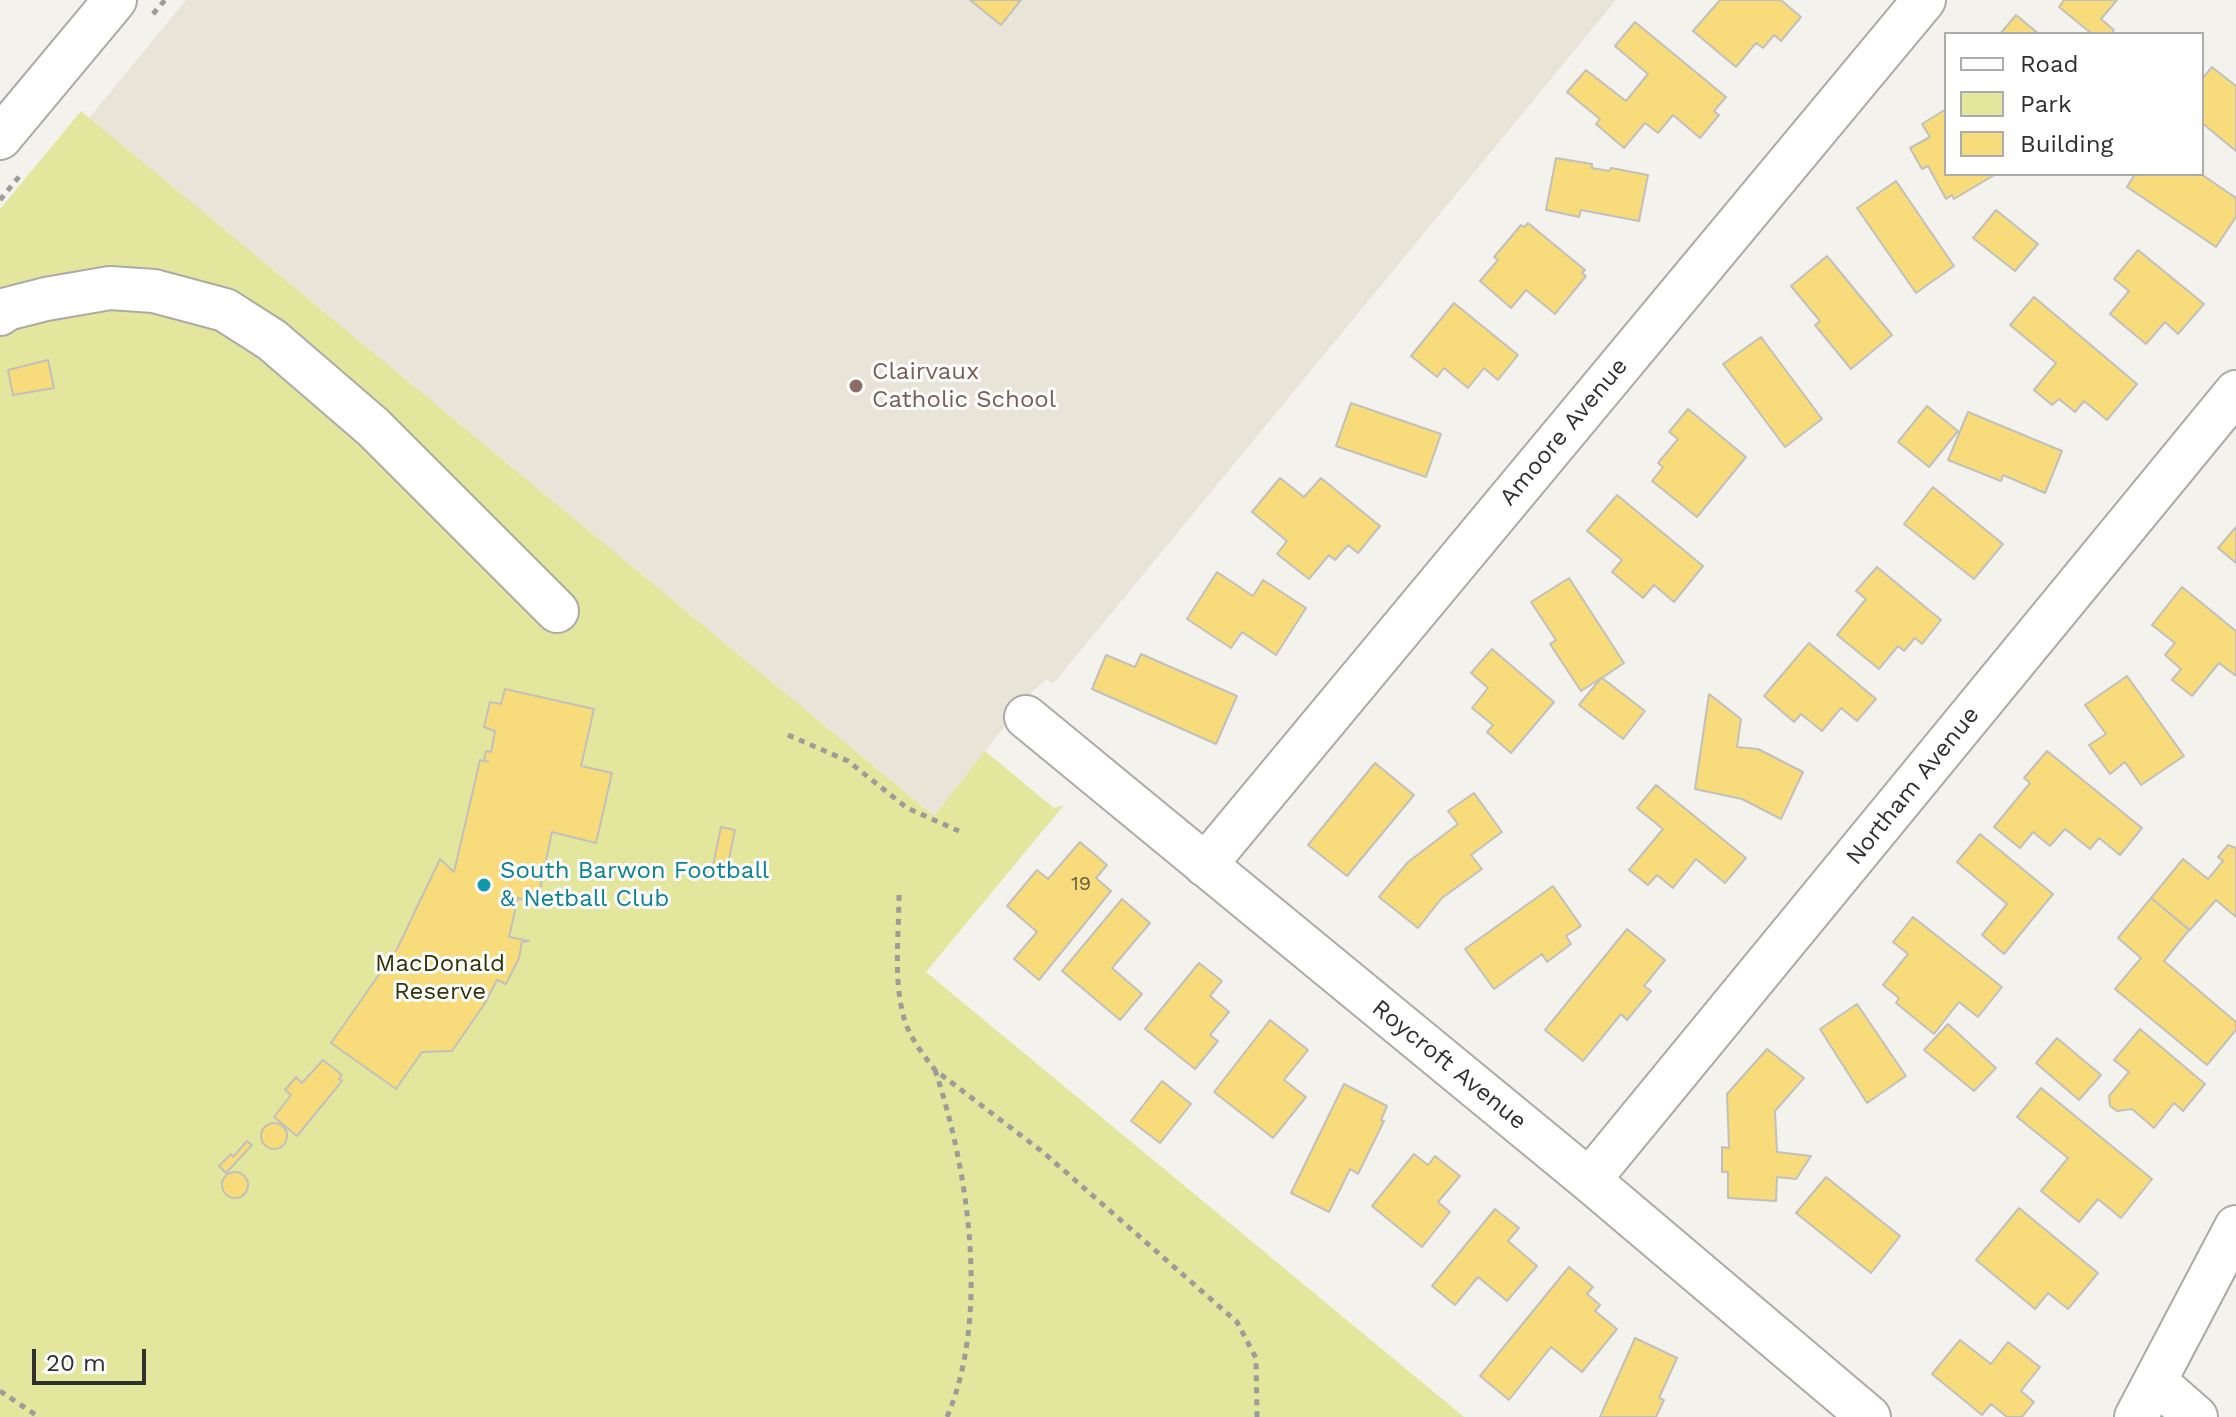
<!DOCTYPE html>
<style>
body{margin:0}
#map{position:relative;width:2236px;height:1417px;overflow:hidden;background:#f3f2ed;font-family:"Work Sans",sans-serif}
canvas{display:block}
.legend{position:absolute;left:1944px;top:32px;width:260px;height:144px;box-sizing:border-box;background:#fff;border:2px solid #acacab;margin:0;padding:10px 14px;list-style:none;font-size:24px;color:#30302e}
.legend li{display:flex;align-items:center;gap:16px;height:40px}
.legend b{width:40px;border:2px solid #acacab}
.scale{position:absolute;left:32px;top:1349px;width:114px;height:36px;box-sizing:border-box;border:4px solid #30302e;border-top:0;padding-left:10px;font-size:24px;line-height:28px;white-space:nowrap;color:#30302e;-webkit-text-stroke:6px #fff;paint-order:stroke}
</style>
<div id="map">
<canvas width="2236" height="1417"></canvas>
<ul class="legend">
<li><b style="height:10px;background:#fff"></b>Road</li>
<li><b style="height:22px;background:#e3e79e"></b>Park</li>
<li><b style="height:22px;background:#f8db7b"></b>Building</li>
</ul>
<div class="scale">20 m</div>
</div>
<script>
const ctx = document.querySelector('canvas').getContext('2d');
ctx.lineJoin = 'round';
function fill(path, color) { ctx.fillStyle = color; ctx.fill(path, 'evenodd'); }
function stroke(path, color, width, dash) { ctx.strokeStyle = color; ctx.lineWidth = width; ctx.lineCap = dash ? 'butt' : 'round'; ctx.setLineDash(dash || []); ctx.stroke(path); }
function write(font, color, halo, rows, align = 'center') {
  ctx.font = font + ' "Work Sans",sans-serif'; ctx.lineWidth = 6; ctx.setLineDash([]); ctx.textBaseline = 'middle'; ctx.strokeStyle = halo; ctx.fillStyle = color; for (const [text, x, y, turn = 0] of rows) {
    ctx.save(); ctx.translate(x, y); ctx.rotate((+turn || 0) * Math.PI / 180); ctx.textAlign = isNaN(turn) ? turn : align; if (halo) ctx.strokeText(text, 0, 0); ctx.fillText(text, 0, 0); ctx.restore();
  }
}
fill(new Path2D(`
 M186,0H1616L1053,684L1047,679L1032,692L934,816L89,118Z`), '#e8e5d8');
fill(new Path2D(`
 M81,111L934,816L985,751L1054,808L1064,805L926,972L1464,1417H0V209Z`), '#e3e79e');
const building = new Path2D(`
 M970,0H1021L1001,25Z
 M1720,0H1781L1801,17L1781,41L1774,35L1763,48L1756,43L1736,67L1693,31Z
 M2064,0H2117L2101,19L2114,30L2111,34H2092L2059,7Z
 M2016,15L2039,34H2000Z
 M1635,22L1726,97L1714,111L1719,115L1700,138L1673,115L1658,133L1645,123L1624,148L1596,124L1600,119L1567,92L1586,70L1626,101L1648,74L1615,46Z
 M2212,67L2236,86V151L2202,123V79Z
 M1946,109V174H1996L1954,199L1952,195L1946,199L1928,166L1922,169L1910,148L1930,137L1922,124Z
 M1556,158L1592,164V168L1609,171L1611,168L1648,175L1639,221L1581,210L1579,217L1546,210Z
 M2135,174H2201L2236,198V217L2216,247L2127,187Z
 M1896,181L1954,266L1916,293L1857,208Z
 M1996,210L2038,244L2015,271L1973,238Z
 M1528,223L1585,270L1582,273L1586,276L1555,314L1526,290L1511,308L1480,281L1498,260L1494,257L1521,225L1524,227Z
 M2138,250L2204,304L2178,334L2165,322L2146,344L2110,314L2129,291L2114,279Z
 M1827,256L1892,335L1851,369L1815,325L1820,321L1791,286Z
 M2034,297L2137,384L2107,420L2084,401L2075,412L2059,399L2052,405L2034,390L2056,363L2010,325Z
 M1454,303L1518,355L1498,380L1484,368L1468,388L1444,368L1437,377L1411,356Z
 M1761,337L1822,419L1785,447L1723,364Z
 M48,360L54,388L13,395L8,370Z
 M1351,403L1441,434L1426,477L1336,446Z
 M1927,406L1958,431L1929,467L1898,442Z
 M1688,409L1746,457L1697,517L1652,481L1663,467L1658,463L1678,439L1669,432Z
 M1968,412L2062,451L2045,493L2003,475L2001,481L1948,460Z
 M1280,478L1304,497L1321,478L1380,526L1358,553L1348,545L1335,560L1329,555L1309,579L1277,554L1287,541L1252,512Z
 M1933,487L2003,544L1974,579L1904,524Z
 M1617,495L1703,566L1674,602L1654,585L1643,598L1612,572L1622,560L1587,531Z
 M2236,527V563L2218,548Z
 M1877,567L1941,620L1922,644L1915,638L1904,651L1898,646L1879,669L1837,635L1866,599L1856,591Z
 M1217,572L1253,596L1263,580L1306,608L1276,655L1242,632L1231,648L1187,619Z
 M1569,578L1624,663L1602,678L1645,711L1623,739L1579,705L1601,678L1581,691L1550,644L1556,640L1531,602Z
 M2182,587L2236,631V676L2219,663L2192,696L2172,680L2181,669L2165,655L2175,643L2152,625Z
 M1809,643L1876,699L1857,721L1841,708L1822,731L1801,714L1794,722L1764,696Z
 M1492,649L1554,702L1511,753L1487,732L1493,725L1472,708L1488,688L1471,673Z
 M1141,654L1237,696L1216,744L1092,689L1106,655L1135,667Z
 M2127,676L2184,756L2141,785L2125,762L2110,774L2089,745L2106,734L2085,705Z
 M505,689L594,709L581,766L612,773L596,843L552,832L537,903L518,898L509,937L529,941L522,942L519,958L506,984L497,980L485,1003L452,1051L422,1052L396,1089L331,1043L397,949L440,859L454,872L480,760L488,762L484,760L486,751L491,752L495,731L484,727L490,702L501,704Z
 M1709,694L1741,719L1737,747L1758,749L1803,772L1781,819L1742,799L1695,789Z
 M2047,751L2142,828L2120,855L2099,838L2090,849L2065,829L2050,846L2033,832L2020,848L1994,827L2030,783L2024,778Z
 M1375,763L1414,795L1347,876L1308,845Z
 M1656,785L1746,858L1725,883L1696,859L1673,888L1657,875L1648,885L1629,870L1663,829L1637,808Z
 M1474,793L1502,832L1471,855L1482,869L1442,898L1418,928L1379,897L1408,862L1458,824L1448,811Z
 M721,827L735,830L726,873L712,870Z
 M1980,834L2053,894L2004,954L1982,935L2007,904L1957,862Z
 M1080,842L1107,865L1096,878L1111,891L1039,980L1014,959L1037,932L1007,906L1037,870L1048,879Z
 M2228,845L2236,848V917L2216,900L2190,930L2151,898L2183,859L2208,879L2223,861L2218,857Z
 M1553,886L1581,926L1566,936L1571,944L1547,962L1542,954L1494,989L1465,949Z
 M2151,898L2189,930L2164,961L2236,1022V1030L2207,1065L2115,989L2141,958L2118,938Z
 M1122,899L1150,923L1112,968L1142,994L1120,1020L1062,971Z
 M1913,917L2002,987L1978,1017L1959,1002L1934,1034L1896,1003L1899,998L1883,985L1908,954L1893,942Z
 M1627,929L1665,960L1644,986L1651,991L1627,1020L1621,1014L1583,1061L1545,1030Z
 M1199,963L1222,981L1210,996L1229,1012L1210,1035L1218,1041L1195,1069L1145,1029Z
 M1857,1004L1906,1076L1867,1103L1820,1029Z
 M1270,1020L1308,1050L1284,1080L1306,1097L1273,1138L1214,1092Z
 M1948,1024L1996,1068L1974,1091L1924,1050Z
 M2140,1029L2205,1084L2183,1111L2174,1103L2154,1128L2132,1109L2117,1111L2110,1106L2109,1096L2129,1072L2114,1060Z
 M2057,1038L2101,1075L2079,1100L2036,1063Z
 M1767,1049L1804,1078L1775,1111L1777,1152L1811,1156L1796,1179L1777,1177L1776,1201L1728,1198V1172H1722V1147L1729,1148L1727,1094Z
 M323,1060L342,1075L339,1079L342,1081L297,1136L274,1117L291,1095L285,1090L296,1077L302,1083Z
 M1162,1081L1191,1104L1160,1143L1131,1121Z
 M1344,1084L1387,1106L1381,1120L1384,1121L1358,1174L1350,1169L1329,1212L1291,1193Z
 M2041,1088L2152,1179L2121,1218L2098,1199L2079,1222L2041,1191L2068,1158L2017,1117Z
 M261 1136a13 13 0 1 1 26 0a13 13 0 1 1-26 0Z
 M247,1141L252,1145L226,1173L219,1166L231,1154L233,1157Z
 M1414,1154L1428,1165L1435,1156L1460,1176L1438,1202L1450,1212L1422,1247L1372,1206Z
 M222 1185a13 13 0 1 1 26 0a13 13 0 1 1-26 0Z
 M1826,1177L1900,1236L1871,1273L1796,1213Z
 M2019,1208L2098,1273L2068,1309L2048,1293L2035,1309L1976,1260Z
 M1495,1209L1519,1228L1508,1241L1537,1266L1507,1301L1478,1277L1455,1305L1432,1286Z
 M1569,1267L1593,1287L1587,1294L1600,1305L1595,1311L1617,1329L1582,1372L1551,1347L1509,1400L1480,1376Z
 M1635,1338L1677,1358L1659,1398L1664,1400L1656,1417H1600Z
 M1960,1340L1991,1364L2008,1342L2040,1367L2021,1391L2034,1402L2022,1417H2007L1991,1404L1982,1415L1932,1374Z`);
fill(building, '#f8db7b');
stroke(building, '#c1c0bb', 2);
const minor = new Path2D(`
 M0,138L115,0
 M0,314L7,309L46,299L110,288L154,291L225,310L272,340L373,427L557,611
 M1026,717L1589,1180L1869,1417
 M1205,865L1924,0
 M1589,1180L2236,392
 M2156,1382L2196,1417
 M2136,1417L2236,1227`);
stroke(minor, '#acaaa6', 46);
stroke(new Path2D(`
 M153,14L165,0
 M0,200L22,173
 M788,735L848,761L907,808L959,831
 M899,895C899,938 892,987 907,1027C914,1043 925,1057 935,1070L1044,1153L1237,1322L1256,1358L1257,1417
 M935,1070C969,1172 990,1317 947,1417
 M0,1391L39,1417`), '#9c9c98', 5, [6, 6]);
stroke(minor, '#fff', 42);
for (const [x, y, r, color] of [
 [856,386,8,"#8d6e63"],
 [484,885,8,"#0f9aa8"]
]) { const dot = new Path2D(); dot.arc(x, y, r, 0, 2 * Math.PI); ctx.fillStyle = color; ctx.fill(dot); stroke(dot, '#fff', 3); }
write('20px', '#625b41', null, [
 ["19",1081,884]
]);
write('24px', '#785e54', '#fff', [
 ["Clairvaux",872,372],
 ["Catholic School",872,400]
], 'left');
write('24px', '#30302e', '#fff', [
 ["Amoore Avenue",1564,432,-50],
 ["Northam Avenue",1913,786,-51],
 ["Roycroft Avenue",1449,1065,39]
]);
write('24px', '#0d838f', '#fff', [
 ["South Barwon Football",500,871],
 ["& Netball Club",500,899]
], 'left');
write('24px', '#323308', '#fff', [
 ["MacDonald",440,964],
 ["Reserve",440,992]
]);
</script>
